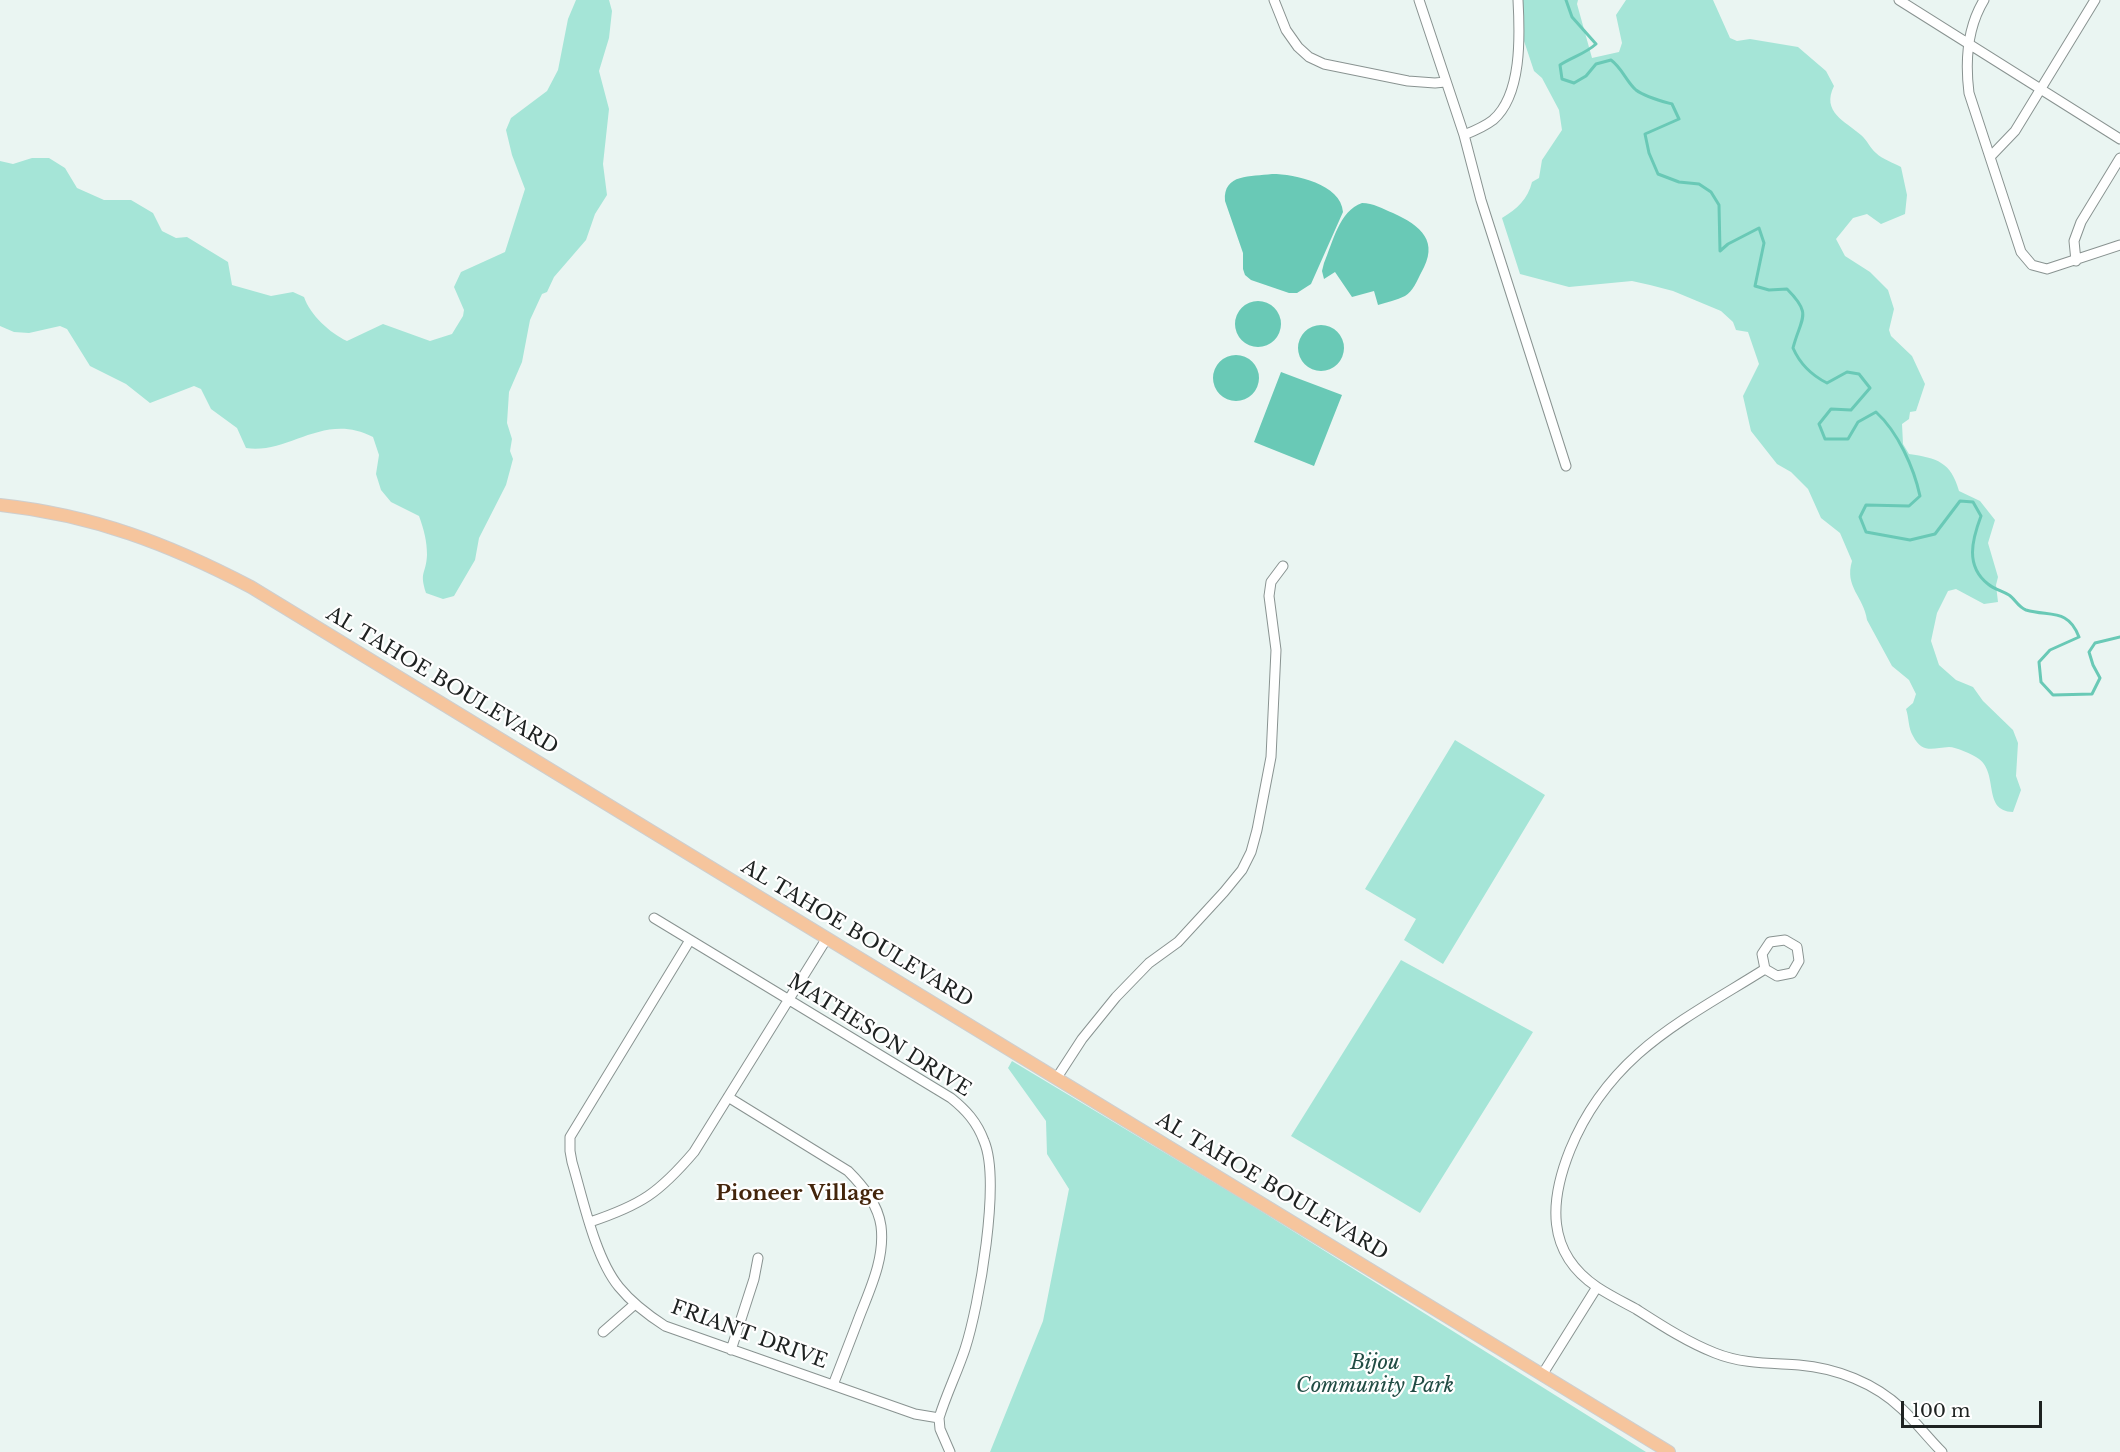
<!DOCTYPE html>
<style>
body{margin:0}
#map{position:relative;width:2120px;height:1452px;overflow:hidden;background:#eaf5f2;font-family:"Libre Baskerville",serif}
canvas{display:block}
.scale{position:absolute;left:1901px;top:1401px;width:141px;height:27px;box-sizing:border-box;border:3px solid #1e2221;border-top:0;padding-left:8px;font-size:18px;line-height:21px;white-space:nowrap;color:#1e2221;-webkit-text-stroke:4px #fff;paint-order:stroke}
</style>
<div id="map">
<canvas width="2120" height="1452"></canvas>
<div class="scale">100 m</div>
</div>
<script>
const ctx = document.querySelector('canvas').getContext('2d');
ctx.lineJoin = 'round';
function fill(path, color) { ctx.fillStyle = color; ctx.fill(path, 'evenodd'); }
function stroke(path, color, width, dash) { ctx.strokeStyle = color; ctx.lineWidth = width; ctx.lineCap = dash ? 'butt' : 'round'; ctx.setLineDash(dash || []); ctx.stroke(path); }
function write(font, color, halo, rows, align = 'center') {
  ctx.font = font + ' "Libre Baskerville",serif'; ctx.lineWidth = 4.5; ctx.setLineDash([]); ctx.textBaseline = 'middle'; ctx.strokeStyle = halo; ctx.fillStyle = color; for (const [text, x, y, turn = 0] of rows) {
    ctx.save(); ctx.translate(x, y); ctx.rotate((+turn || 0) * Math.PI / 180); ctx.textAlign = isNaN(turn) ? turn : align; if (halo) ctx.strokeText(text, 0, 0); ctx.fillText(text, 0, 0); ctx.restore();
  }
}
fill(new Path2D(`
 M576,0H609L612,11L609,38L599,71L609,109L603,164L607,195L595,214L586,240L554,277L547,292L542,294L530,320L522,362L509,392L507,423L512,439L510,451L513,459L506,485L479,538L475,560L454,596L443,599L426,593C419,571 426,575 427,555C427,541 424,530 419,516L391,502L381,490L376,474L379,455L373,437C324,411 288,455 246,448L237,428L211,409L201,389L194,386L150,403L126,384L90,366L67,329L60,326L29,333L14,332L0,326V161L13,164L32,158H49L65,168L77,188L104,200H131L153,213L162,231L176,238L187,237L228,262L232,285L271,296L293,292L304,297C310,315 330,333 347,341L383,324L430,341L452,334L463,316L464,310L454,287L461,272L505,252L525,189L512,155L506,130L511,118L547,91L558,70L568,19Z
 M1520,0H1578L1577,4L1592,58L1619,52L1622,43L1616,15L1626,0H1713L1730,38L1737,41L1750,39L1798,47L1826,71L1834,86C1821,112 1845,121 1861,135C1867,140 1870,148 1876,153C1882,159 1894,163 1901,167L1907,195L1905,214L1881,224L1867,214L1853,218L1836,239L1845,256L1870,272L1888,290L1894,309L1889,330L1891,336L1912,356L1925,384L1916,411L1910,412L1909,419L1902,424L1903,444L1909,454C1937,458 1951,462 1959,491L1980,501L1995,520L1988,543L1998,577L1996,585L1998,602L1984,604L1956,589L1948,591L1937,613L1931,641L1939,665L1956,680L1973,687L1983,701L2013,730L2018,743L2016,776L2021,790L2013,812C1982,811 1999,774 1979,759C1972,754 1956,747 1949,747C1933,748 1922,754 1913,736C1908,728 1909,717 1906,709L1913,703L1916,694L1909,680L1892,666L1867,620C1864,597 1844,587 1852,561L1840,533L1821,518L1808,489L1791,472L1777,464L1751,431L1743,396L1759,364L1748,332L1736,330L1733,322L1721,311L1673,291L1650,285L1632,281L1569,287L1520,274L1502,218C1517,209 1528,199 1532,182L1539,178L1542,160L1562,130L1559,110L1542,78L1534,71L1520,29Z
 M1455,740L1545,795L1443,964L1404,940L1416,919L1365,889Z
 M1401,960L1533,1032L1420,1213L1291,1136Z
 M1012,1061L1237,1196L1646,1452H990L1043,1321L1069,1189L1047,1154L1046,1121L1008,1068Z`), '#a5e5d7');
fill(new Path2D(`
 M1272,174C1295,174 1341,184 1343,212L1311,284L1297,293H1289L1251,280L1245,275L1243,269V253L1225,201C1223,173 1251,177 1272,174Z
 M1362,203C1373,203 1383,209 1393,213C1421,226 1440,241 1421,273C1417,281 1413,291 1405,296C1397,300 1387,302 1378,305L1374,291L1352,297L1335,272L1324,279L1322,271L1324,263C1333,242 1339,211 1362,203Z
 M1235 324a23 23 0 1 1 46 0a23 23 0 1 1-46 0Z
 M1298 348a23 23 0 1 1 46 0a23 23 0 1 1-46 0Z
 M1213 378a23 23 0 1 1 46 0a23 23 0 1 1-46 0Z
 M1281,372L1342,395L1314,466L1254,442Z`), '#69c9b6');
stroke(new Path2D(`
 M1566,0L1572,17L1596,44C1585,54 1572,57 1560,65L1562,79L1574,83L1586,76L1596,64L1611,60C1622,68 1626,81 1636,90C1645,97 1661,101 1672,104L1679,119L1645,134L1649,153L1658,174L1679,182L1699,184L1711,192L1719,205L1720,251L1728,244L1759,228L1764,243L1755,286L1769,290L1787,289C1813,315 1801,317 1793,348C1800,364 1811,375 1827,383L1847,372L1859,374L1870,388L1851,410L1831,409L1819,424L1825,439H1848L1858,422L1876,412C1898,432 1914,468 1920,496L1909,506L1866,505L1860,517L1866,532L1910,540L1935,534L1960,501L1973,502L1981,516C1972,540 1965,566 1988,584C1994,589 2002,591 2009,595C2015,599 2018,607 2026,610C2050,617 2068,608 2079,637L2050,650L2039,662L2041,682L2053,695L2092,694L2100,678L2093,665L2089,652L2095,643L2120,637`), '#69c9b6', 3);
const minor = new Path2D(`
 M1274,0L1286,30L1298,47L1309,57L1324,64L1408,81L1435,83L1445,82
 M1419,0L1464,135L1481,200L1566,466
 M1899,0L2120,139
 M1984,0C1967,28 1965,61 1969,93L2021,252L2032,265L2047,269L2120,245
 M1464,135C1474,131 1484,127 1493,120C1522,95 1520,36 1518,0
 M1991,156L2015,131L2095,0
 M2076,261L2074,241L2081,222L2120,158
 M654,918L951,1098C966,1110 977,1122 984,1141C1001,1181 979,1306 965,1349C957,1373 946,1395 939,1418L940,1429L950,1452
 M690,940L570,1137V1151L572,1162C583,1199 595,1258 619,1287C632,1303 648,1315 665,1326L915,1414L939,1418
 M1765,969L1762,954L1770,942L1785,940L1797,947L1799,961L1792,973L1777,976L1765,969C1724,995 1675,1021 1638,1054C1609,1080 1585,1113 1570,1150C1550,1200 1545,1252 1597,1287C1609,1295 1623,1302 1636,1309C1661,1325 1687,1342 1715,1353C1742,1364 1771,1363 1799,1365C1836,1368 1875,1383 1902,1409C1916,1422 1928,1438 1942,1452
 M1056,1079L1082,1039L1116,997L1149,963L1178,942L1224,892L1242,870L1251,852L1257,830L1271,757L1276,650L1269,596L1271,582L1283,566
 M728,1097L848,1171C863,1186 878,1204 881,1226C885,1257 871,1287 860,1315C851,1339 842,1362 833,1385
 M590,1222C641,1205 659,1193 694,1152L827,938
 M603,1332L635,1304
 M731,1350L754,1279L758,1258
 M1542,1375L1597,1287`);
const major = new Path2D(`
 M0,505C93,515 169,544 251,587L1669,1452`);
stroke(minor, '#899391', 11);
stroke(major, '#cecece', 14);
stroke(minor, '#fff', 9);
stroke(major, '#f6c59d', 12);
write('20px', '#1e2221', '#fff', [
 ["AL TAHOE BOULEVARD",442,681,31],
 ["AL TAHOE BOULEVARD",857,934,31],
 ["MATHESON DRIVE",879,1036,32],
 ["AL TAHOE BOULEVARD",1272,1187,31],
 ["FRIANT DRIVE",749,1335,20]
]);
write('italic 20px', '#214c44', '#fff', [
 ["Bijou",1375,1363],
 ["Community Park",1375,1386]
]);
write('bold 21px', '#43250b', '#fff', [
 ["Pioneer Village",800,1194]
]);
</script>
